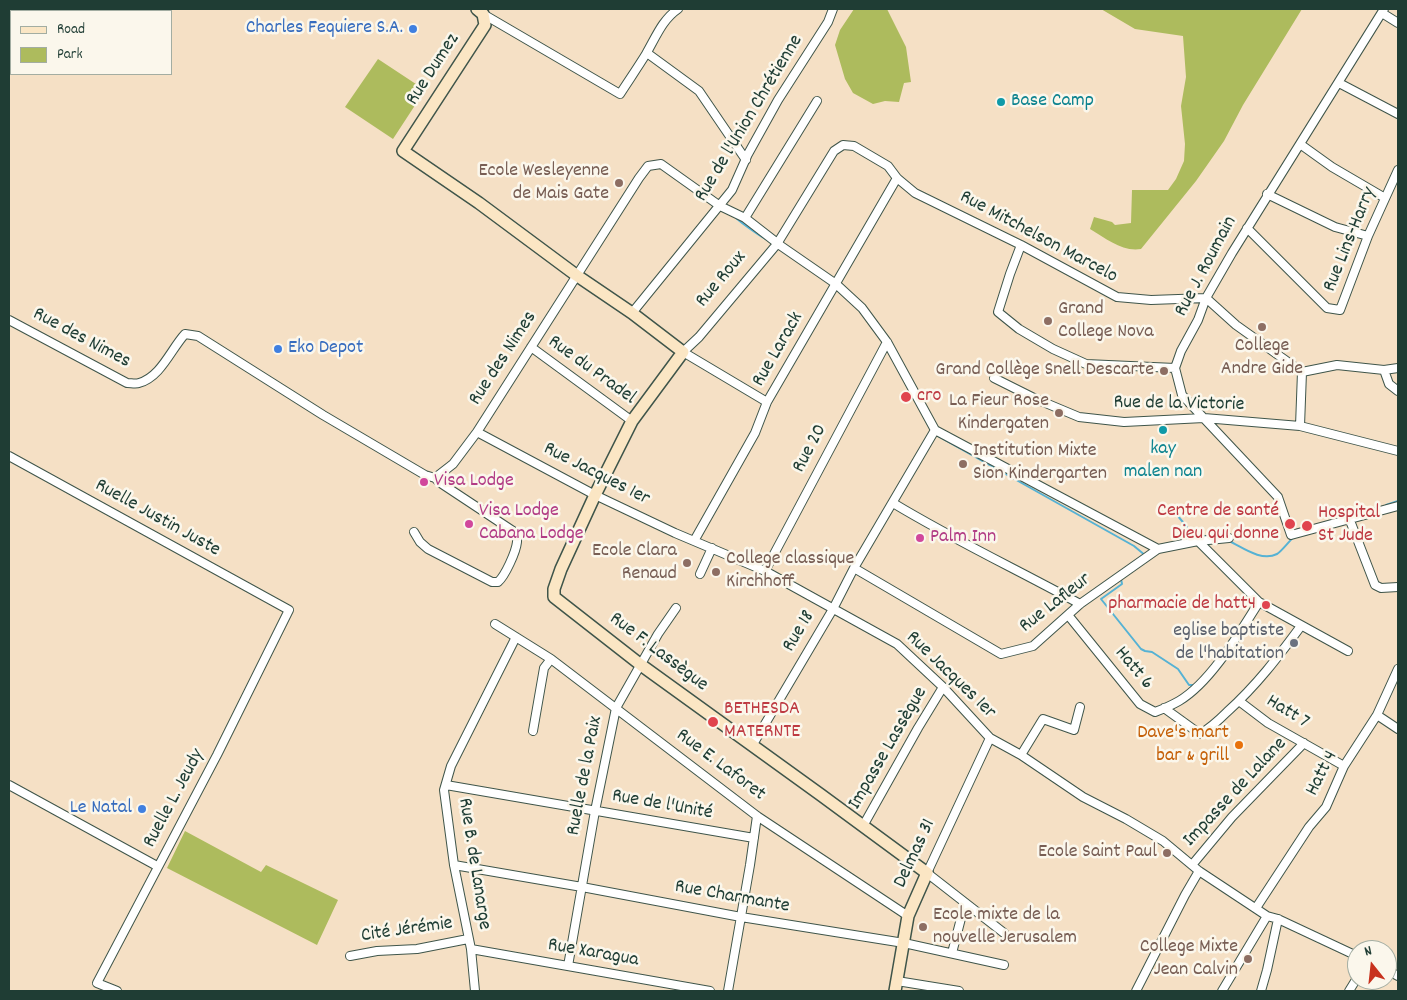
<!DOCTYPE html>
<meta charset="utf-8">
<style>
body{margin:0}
#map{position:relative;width:1407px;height:1000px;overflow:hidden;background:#f5e0c5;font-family:Dekko,sans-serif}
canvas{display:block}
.frame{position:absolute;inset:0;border:10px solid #1f3d34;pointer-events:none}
.legend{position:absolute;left:10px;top:10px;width:162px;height:65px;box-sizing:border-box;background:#fbf7ec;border:1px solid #a3ada2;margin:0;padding:6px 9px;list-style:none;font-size:15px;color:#1f3d34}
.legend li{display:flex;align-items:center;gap:10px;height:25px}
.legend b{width:25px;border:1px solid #a3ada2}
.north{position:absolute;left:1347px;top:940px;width:50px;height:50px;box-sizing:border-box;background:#fbf7ec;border:1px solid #a3ada2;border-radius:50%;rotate:344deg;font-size:14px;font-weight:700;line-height:20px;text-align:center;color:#1f3d34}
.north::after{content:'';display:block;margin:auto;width:18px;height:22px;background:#c8321e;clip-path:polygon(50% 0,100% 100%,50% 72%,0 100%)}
</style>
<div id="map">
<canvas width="1407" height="1000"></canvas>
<div class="frame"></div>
<ul class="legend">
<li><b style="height:6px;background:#fbe6c4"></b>Road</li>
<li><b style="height:14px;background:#adbb5d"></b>Park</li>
</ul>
<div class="north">N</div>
</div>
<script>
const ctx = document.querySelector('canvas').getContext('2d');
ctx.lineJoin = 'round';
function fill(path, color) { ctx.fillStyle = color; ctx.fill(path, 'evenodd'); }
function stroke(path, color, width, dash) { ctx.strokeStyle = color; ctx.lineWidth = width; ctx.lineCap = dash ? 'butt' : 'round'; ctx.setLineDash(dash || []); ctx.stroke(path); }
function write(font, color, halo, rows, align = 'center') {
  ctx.font = font + ' Dekko,sans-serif'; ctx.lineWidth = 5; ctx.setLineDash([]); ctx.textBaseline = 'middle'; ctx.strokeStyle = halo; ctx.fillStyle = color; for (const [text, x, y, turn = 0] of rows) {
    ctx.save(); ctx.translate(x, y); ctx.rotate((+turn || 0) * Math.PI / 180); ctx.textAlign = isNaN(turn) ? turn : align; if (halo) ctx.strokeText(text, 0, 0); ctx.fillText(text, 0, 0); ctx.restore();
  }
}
fill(new Path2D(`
 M854,9H887L906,47L911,82L904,83L899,102L885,101L873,104L853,93L845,79L835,45L840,30Z
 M1101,9H1302L1243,105L1224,141L1196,181L1141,249C1122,252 1107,239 1090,229L1094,217L1112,222L1115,225L1131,223L1132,190H1168L1176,179L1184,161L1185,144L1181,106L1186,77L1183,36L1135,29Z
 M378,59L425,90L393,139L345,107Z
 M185,831L261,872L266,865L338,900L317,945L167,868Z`), '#adbb5d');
stroke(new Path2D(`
 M735,217C740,222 768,242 772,242
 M923,415L932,432
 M936,435L1134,546L1146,556
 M1386,505L1398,501
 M1177,512V515L1187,527L1186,530L1189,533L1210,537
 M1229,541C1242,547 1261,562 1277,554C1281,552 1289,541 1294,537
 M1121,579L1122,584L1101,599L1141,649L1145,651L1152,652L1178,669L1189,685H1194`), '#56b2d4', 2);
const street = new Path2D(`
 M1384,9L1232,253L1206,298L1198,320L1181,351L1175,368L1182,395L1278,497L1291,535L1398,506
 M1382,13L1398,23
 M483,14L620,94C629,80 638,67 646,54C656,37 662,20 678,9
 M647,53L699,91L746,160
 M1339,83L1398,114
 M1300,144L1332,167L1385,198
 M1267,194L1335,227L1368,236
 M745,218L817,101
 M1247,228L1327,308L1340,310L1368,236L1398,170
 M1021,245L1010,274L998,312L1019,329L1053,349L1086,364L1175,368
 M632,313L732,190L748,154L778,100L828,22L833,9
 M9,320L127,383C131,383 136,384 139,383C161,377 171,349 185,334L198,336L323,415L425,475L435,478L453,464L477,432L639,178L648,166L661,164L720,206L745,218L781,246L836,284L862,308L887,342L935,430
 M531,347L632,421
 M1384,370L1389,384L1398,391
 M1302,372L1337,365L1384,370L1398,368
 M994,378L1036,399L1079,417L1124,422L1204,418L1300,426L1398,451
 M767,402L683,352L699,337L777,244L834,151L843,145L854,146L888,166L897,178L915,193L1021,245L1117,297L1151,300L1206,298L1236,325L1302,372L1300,426
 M935,430L1158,549
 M477,432L595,495L675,533L765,571L897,644L943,687L990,738L1021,755L1083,797L1126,819L1163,841L1199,871L1267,916L1278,919L1357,956
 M9,456L289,610L217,755L97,983L117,991
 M893,503C954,540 1018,570 1080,604
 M1349,518L1375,585L1381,588L1398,587
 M414,532L420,542L428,549L492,582H498C505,576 516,552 517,542C518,538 516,535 513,531L439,482L435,478
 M694,541L755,433L767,402L897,178
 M1198,541L1259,602L1348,651
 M854,568L1001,654L1033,646L1080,604L1158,549L1198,541L1229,538
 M765,571L887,342
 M700,574L712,548
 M1068,615L1140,704L1155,712C1163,709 1172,705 1179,701C1211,682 1240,632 1259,602
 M495,624L551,659L757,816L908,916
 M1239,701L1268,723L1344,766
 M1164,708L1200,734C1210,728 1219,720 1227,712C1257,685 1278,657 1301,626
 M1377,715L1398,729
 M533,731L544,668L551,659
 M990,738L927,873L1004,933
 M752,746L833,609L854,568L935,430
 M1021,755L1043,719L1074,730L1080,707
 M9,785L157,866
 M446,785L754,838
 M863,826L918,728L943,687
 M454,865L582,887L741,917L904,943L1004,965
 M1192,865L1232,817L1304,743
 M1256,908L1309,827L1326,807L1344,766L1377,715L1398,669
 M471,949L710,991
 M952,953L965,903
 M350,956L377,951L417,949L468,939
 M568,966L595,811L616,708L658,634L676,608
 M1387,970L1398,976
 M897,981L959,991
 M475,991L471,949L454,865L444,790L451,766L516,637
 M728,991L750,865L757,816
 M1136,991L1185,895L1199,871
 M1222,991L1267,916
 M1261,991L1267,970L1278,919
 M1349,991L1357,978`);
const secondary = new Path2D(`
 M477,9L483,14L485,25L403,151L479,203L576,275L632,313L683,352L632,421L595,495L561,569L554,589V597L641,665L821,795L927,873L908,916L895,991
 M26,11V9
 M9,32L11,13
 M9,62L11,56`);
stroke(street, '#3f554a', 10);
stroke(secondary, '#3f554a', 14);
stroke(street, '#fff', 8);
stroke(secondary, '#fbe6c4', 11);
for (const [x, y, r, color] of [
 [413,29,5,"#3f7fe0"],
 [1001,102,5,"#0f9aa8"],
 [619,183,5,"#8d6e63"],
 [1048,321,5,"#8d6e63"],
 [1262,327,5,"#8d6e63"],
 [278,349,5,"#3f7fe0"],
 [1164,371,5,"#8d6e63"],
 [906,397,6,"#e0444e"],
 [1059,413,5,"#8d6e63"],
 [1163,430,5,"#0f9aa8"],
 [963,464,5,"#8d6e63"],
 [424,482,5,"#d1479c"],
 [469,524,5,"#d1479c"],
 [1290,524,6,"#e0444e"],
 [1307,526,6,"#e0444e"],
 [920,538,5,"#d1479c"],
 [687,563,5,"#8d6e63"],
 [716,572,5,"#8d6e63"],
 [1266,605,5,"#e0444e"],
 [1294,643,5,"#6b7280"],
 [713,722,6,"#e0444e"],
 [1239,745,5,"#e8710a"],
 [142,809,5,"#3f7fe0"],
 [1167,853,5,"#8d6e63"],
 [923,927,5,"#8d6e63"],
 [1248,959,5,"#8d6e63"]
]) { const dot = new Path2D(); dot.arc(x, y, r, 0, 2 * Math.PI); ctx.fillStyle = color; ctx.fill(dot); stroke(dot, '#fbf7ec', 2); }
write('20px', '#366cbe', '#fbf7ec', [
 ["Charles Fequiere S.A.",403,29],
 ["Eko Depot",288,349,"left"],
 ["Le Natal",132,809]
], 'right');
write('20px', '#1f3d34', '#fbf7ec', [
 ["Rue Dumez",434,70,-57],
 ["Rue de l'Union Chrétienne",750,119,-59],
 ["Rue Mitchelson Marcelo",1038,238,28],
 ["Rue Lins-Harry",1351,240,-68],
 ["Rue J. Roumain",1207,267,-62],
 ["Rue Roux",722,280,-50],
 ["Rue des Nimes",81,339,28],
 ["Rue Larack",779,350,-60],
 ["Rue des Nimes",504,359,-57],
 ["Rue du Pradel",591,371,36],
 ["Rue de la Victorie",1179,405,1],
 ["Rue 20",811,449,-62],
 ["Rue Jacques 1er",596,475,27],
 ["Ruelle Justin Juste",157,519,29],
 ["Rue Lafleur",1056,604,-38],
 ["Rue 18",800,632,-59],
 ["Rue F. Lassègue",658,653,37],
 ["Hatt 6",1133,669,50],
 ["Rue Jacques 1er",950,676,44],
 ["Hatt 7",1287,713,32],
 ["Impasse Lassègue",889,749,-60],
 ["Rue E. Laforet",720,766,37],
 ["Hatt 4",1323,774,-63],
 ["Ruelle de la Paix",586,776,-79],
 ["Impasse de Lalane",1236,793,-47],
 ["Ruelle L. Jeudy",175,799,-62],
 ["Rue de l'Unité",662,806,10],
 ["Delmas 31",916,854,-65],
 ["Rue B. de Lanarge",473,864,81],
 ["Rue Charmante",732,898,10],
 ["Cité Jérémie",407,931,-8],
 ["Rue Xaragua",593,954,10]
]);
write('20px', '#0d838f', '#fbf7ec', [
 ["Base Camp",1011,102],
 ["kay",1163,450,"center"],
 ["malen nan",1163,473,"center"]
], 'left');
write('20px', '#785e54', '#fbf7ec', [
 ["Ecole Wesleyenne",609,172],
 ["de Mais Gate",609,195],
 ["Grand",1058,310,"left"],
 ["College Nova",1058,333,"left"],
 ["College",1262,347,"center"],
 ["Andre Gide",1262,370,"center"],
 ["Grand Collège Snell Descarte",1154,371],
 ["La Fieur Rose",1049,402],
 ["Kindergaten",1049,425],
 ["Institution Mixte",973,452,"left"],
 ["Sion Kindergarten",973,475,"left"],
 ["Ecole Clara",677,552],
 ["Renaud",677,575],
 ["College classique",726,560,"left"],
 ["Kirchhoff",726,583,"left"],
 ["Ecole Saint Paul",1157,853],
 ["Ecole mixte de la",933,916,"left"],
 ["nouvelle Jerusalem",933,939,"left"],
 ["College Mixte",1238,948],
 ["Jean Calvin",1238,971]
], 'right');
write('20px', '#be3a42', '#fbf7ec', [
 ["cro",917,397],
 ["Centre de santé",1279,512,"right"],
 ["Dieu qui donne",1279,535,"right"],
 ["Hospital",1318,514],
 ["St Jude",1318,537],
 ["pharmacie de hatt4",1256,605,"right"],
 ["BETHESDA",724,710],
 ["MATERNTE",724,733]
], 'left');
write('20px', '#b23c85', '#fbf7ec', [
 ["Visa Lodge",434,482],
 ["Visa Lodge",479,512],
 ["Cabana Lodge",479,535],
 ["Palm Inn",930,538]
], 'left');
write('20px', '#5b616d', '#fbf7ec', [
 ["eglise baptiste",1284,632],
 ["de l'habitation",1284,655]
], 'right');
write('20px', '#c56008', '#fbf7ec', [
 ["Dave's mart",1229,734],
 ["bar & grill",1229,757]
], 'right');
</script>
